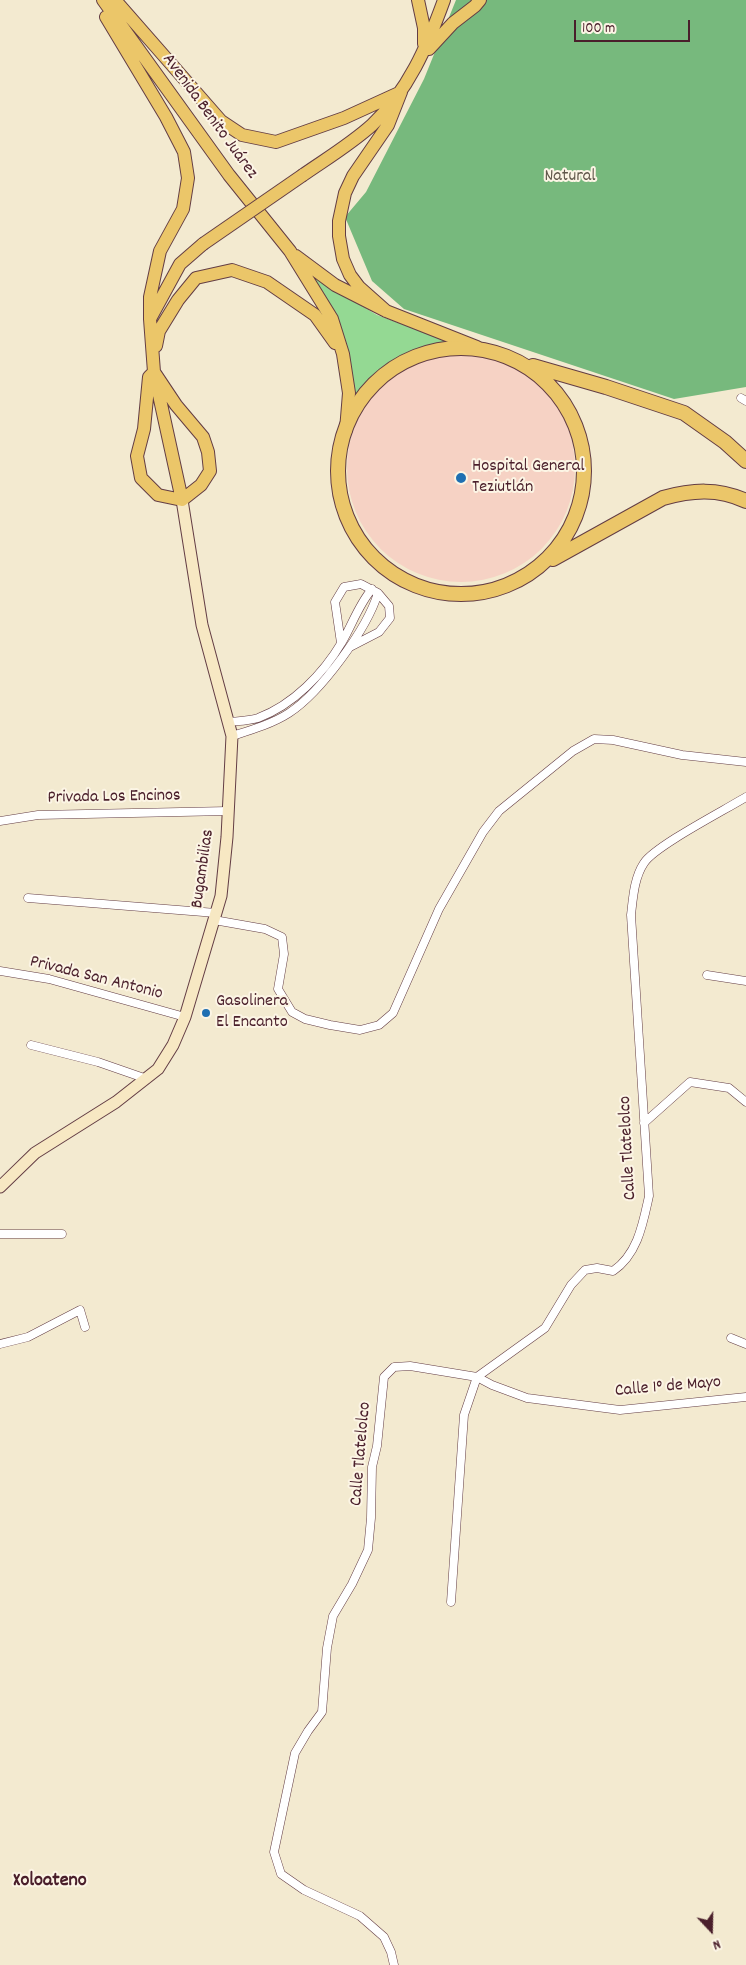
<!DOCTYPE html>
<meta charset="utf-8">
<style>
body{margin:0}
#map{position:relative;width:746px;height:1965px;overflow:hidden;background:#f3ead0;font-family:Dekko,sans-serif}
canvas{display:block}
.north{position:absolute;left:686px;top:1905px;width:50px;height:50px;-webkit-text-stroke:4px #fcf5e5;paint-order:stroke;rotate:159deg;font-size:14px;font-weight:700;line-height:20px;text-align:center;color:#4a1f2b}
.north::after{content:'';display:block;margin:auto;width:18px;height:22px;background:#4a1f2b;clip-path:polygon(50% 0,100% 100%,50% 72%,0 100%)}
.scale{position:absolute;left:574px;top:20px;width:116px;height:22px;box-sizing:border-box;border:2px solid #4a1f2b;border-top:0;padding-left:6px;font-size:15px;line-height:18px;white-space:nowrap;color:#4a1f2b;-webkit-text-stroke:4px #fcf5e5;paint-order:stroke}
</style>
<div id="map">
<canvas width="746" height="1965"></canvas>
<div class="north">N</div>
<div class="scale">100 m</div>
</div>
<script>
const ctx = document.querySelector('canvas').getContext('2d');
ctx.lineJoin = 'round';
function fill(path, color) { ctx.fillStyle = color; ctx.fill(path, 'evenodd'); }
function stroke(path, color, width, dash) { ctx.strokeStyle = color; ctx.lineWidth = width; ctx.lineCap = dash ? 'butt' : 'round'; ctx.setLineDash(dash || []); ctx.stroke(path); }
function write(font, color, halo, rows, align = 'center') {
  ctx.font = font + ' Dekko,sans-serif'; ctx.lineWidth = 4; ctx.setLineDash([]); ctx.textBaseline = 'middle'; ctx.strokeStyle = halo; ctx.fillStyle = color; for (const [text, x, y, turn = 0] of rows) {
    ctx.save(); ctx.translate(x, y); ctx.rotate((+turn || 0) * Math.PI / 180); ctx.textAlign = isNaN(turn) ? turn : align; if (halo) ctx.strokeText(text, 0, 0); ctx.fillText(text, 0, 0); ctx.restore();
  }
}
fill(new Path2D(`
 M347 468a114 114 0 1 1 228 0a114 114 0 1 1-228 0Z`), '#f6d2c4');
fill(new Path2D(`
 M314,277L377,315L451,342L410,356L373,382L357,401L345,340Z`), '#94d993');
fill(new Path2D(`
 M456,0H746V387L674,399L404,309L372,281L345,217L366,192L424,79Z`), '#77b97d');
const minor = new Path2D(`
 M741,398L746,401
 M341,643L335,602L344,587L361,584L378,593L389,606L390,618L379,632L350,647
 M228,722C238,721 249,721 258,718C293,705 323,674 342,642C352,625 359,604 372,589
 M232,736C251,730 272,724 289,713C321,692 367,629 378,593
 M0,821L38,815L228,811
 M28,898L216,913
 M214,920L265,929L282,937L284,954L278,989L292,1012L305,1019L330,1025L360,1030L379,1025L393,1013L439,909L483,832L499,811L573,751L594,739L613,740L682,755L746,762
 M0,971L49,979L185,1017
 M707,975L746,981
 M31,1045L98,1062L147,1079
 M644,1123L690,1082L729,1088L746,1102
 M0,1234H62
 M731,1338L746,1344
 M0,1344L28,1337L80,1310L85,1327
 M477,1377L545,1328L571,1285L585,1270L597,1268L613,1271C638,1254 643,1223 649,1196L631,915C633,898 634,878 644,863C655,846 725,810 746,797
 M451,1602L464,1415L477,1377
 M394,1965L391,1952L384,1937L360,1916L304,1890L281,1874L274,1852L295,1753L308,1731L322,1712L327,1648L333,1616L352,1584L368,1550L371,1518L372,1467L377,1446L384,1377L394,1367L410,1366L477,1377L492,1385L527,1398L620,1410L746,1397`);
const secondary = new Path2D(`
 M0,1187L35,1153L116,1102L158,1069L173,1045L185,1017L221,896L227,837L232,736L202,625L182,500`);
const primary = new Path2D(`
 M103,0L229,175L290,251L332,319L343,354L349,393L346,430
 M115,0L221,121L242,135L276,142L344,118L401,92
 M418,0L424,28V44
 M106,17L166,117L184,152L188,178L183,209L160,251L150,297V319
 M429,49L453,23L475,6L480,0
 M303,175C326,159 351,144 372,125C408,91 427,47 444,0
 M296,256L335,285L386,311L477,347
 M386,311L359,287L350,275L343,259L339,236V221L345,193L353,176L388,125L401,92
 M156,346L159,331L178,300L196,278L232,270L267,282L315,315L335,343
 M154,372L176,405L203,437L208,452L210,471L201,485L182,500L158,495L141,478L137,456L144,429L149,377Z
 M182,500L154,372L150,319L180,264L203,244`);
const motorway = new Path2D(`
 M338 471a123 123 0 1 1 246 0a123 123 0 1 1-246 0Z
 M533,366L606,387L684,413L725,442L746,461
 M553,559L663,498C692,490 718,488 746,501`);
stroke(minor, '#633d44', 9);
stroke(secondary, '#633d44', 13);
stroke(primary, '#633d44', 14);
stroke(motorway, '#633d44', 16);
stroke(minor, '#fff', 8);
stroke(secondary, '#f7e8c3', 11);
stroke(primary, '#ebc669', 12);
stroke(motorway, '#ebc669', 14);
const primaryBridge = new Path2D(`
 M203,244L303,175`);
stroke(primaryBridge, '#633d44', 14, []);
stroke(primaryBridge, '#ebc669', 12);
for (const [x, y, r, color] of [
 [461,478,6,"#1f6fb2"],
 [206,1013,5,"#1f6fb2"]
]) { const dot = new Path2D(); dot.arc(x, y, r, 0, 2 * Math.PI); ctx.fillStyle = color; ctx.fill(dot); stroke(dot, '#fcf5e5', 2); }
write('18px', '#4a1f2b', '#fcf5e5', [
 ["Avenida Benito Juárez",209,117,54],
 ["Privada Los Encinos",114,798,-1],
 ["Bugambilias",204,869,-82],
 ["Privada San Antonio",96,979,14],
 ["Calle Tlatelolco",629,1148,-93],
 ["Calle 1° de Mayo",668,1388,-5],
 ["Calle Tlatelolco",362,1454,-85]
]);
write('18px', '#60574a', '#fcf5e5', [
 ["Natural",570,178]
]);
write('18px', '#4a1f2b', '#fcf5e5', [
 ["Hospital General",472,468],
 ["Teziutlán",472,489],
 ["Gasolinera",216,1003],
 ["El Encanto",216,1024]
], 'left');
write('bold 20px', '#4a1f2b', '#fcf5e5', [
 ["Xoloateno",50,1882]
]);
</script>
